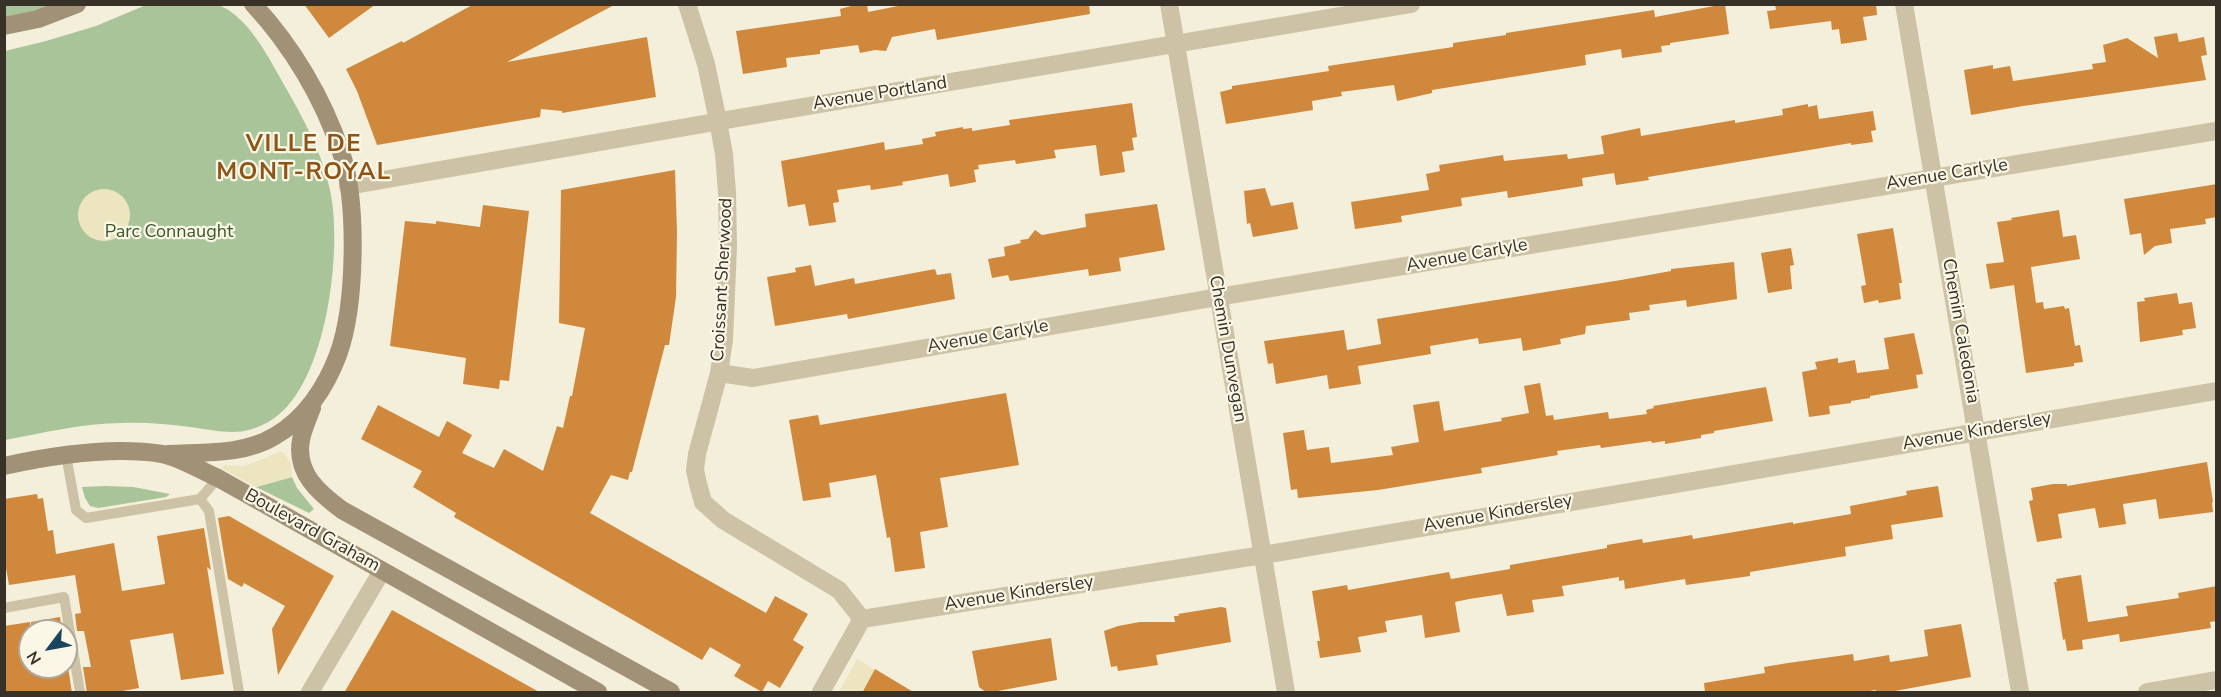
<!DOCTYPE html>
<style>
body{margin:0}
#map{position:relative;width:2221px;height:697px;overflow:hidden;background:#f4efda;font-family:"Nunito Sans",sans-serif}
canvas{display:block}
.frame{position:absolute;inset:0;border:6px solid #383127;pointer-events:none}
.north{position:absolute;left:18px;top:619px;width:60px;height:60px;box-sizing:border-box;background:#fbf7e7;border:2px solid #ada89a;border-radius:50%;rotate:238deg;font-size:16px;font-weight:700;line-height:24px;text-align:center;color:#383127}
.north::after{content:'';display:block;margin:auto;width:21px;height:27px;background:#19465d;clip-path:polygon(50% 0,100% 100%,50% 72%,0 100%)}
</style>
<div id="map">
<canvas width="2221" height="697"></canvas>
<div class="frame"></div>
<div class="north">N</div>
</div>
<script>
const ctx = document.querySelector('canvas').getContext('2d');
ctx.lineJoin = 'round';
function fill(path, color) { ctx.fillStyle = color; ctx.fill(path, 'evenodd'); }
function stroke(path, color, width, dash) { ctx.strokeStyle = color; ctx.lineWidth = width; ctx.lineCap = dash ? 'butt' : 'round'; ctx.setLineDash(dash || []); ctx.stroke(path); }
function write(font, color, halo, rows, align = 'center') {
  ctx.font = font + ' "Nunito Sans",sans-serif'; ctx.lineWidth = 4.5; ctx.setLineDash([]); ctx.textBaseline = 'middle'; ctx.strokeStyle = halo; ctx.fillStyle = color; for (const [text, x, y, turn = 0] of rows) {
    ctx.save(); ctx.translate(x, y); ctx.rotate((+turn || 0) * Math.PI / 180); ctx.textAlign = isNaN(turn) ? turn : align; if (halo) ctx.strokeText(text, 0, 0); ctx.fillText(text, 0, 0); ctx.restore();
  }
}
fill(new Path2D(`
 M216,4C245,14 264,49 278,74C299,111 321,148 330,190C343,249 327,384 273,419C242,439 222,431 190,427C168,424 144,422 122,423C83,423 43,433 5,440V51L46,41L96,26L146,5Z
 M5,5H77L5,26Z
 M292,477L297,488L314,509L309,513L256,487Z
 M106,486L133,487L170,494L166,497L98,508L90,506L85,498L82,487Z`), '#a9c499');
fill(new Path2D(`
 M78 215a26 26 0 1 1 52 0a26 26 0 1 1-52 0Z
 M280,452H283L291,463L292,477L256,487L221,468L225,465L244,466Z
 M857,659L875,670L862,692H839Z`), '#ede5bf');
fill(new Path2D(`
 M304,4H376L329,38Z
 M474,4H616L507,62L647,37L656,97L562,113V111L541,109L540,117L377,145L357,91L346,69L402,41L403,43Z
 M859,4H867L868,12L908,4H1089L1090,14L937,40L935,29L892,37L886,51L875,50L860,53L858,45L820,50V54L786,58L787,67L743,74L736,31L841,16L840,9Z
 M1725,4L1729,34L1670,43V45L1661,46L1662,52L1622,58L1621,49L1585,55L1586,65L1432,90V93L1397,101L1394,85L1341,92L1342,96L1312,101L1313,110L1226,124L1220,92L1232,89V86L1329,71L1328,66L1453,47V43L1506,35V33L1654,10L1655,17Z
 M1775,4H1876L1877,15L1863,17L1867,40L1841,44L1839,29L1832,30L1831,21L1770,29L1767,11L1776,10Z
 M2177,33L2179,42L2204,37L2207,55L2201,56L2206,80L2023,106L1971,115L1964,70L1993,65V69L2010,66L2013,81L2093,69L2092,64L2106,62L2103,45L2127,38L2158,58L2154,37Z
 M1132,103L1137,137L1132,138L1134,150L1122,152L1125,172L1100,176L1096,145L1054,150L1056,158L1016,164L1015,160L978,165L979,169L974,170L976,182L950,187L948,174L902,182L903,185L878,189L871,190L870,185L837,190L839,202L833,203L836,222L809,226L805,204L788,207L781,161L884,142L885,150L923,144L922,139L936,136L935,132L963,127V129L972,128V131L1010,125L1009,120Z
 M1808,104V107L1817,105L1819,119L1873,111L1876,130L1871,131L1873,142L1851,145V143L1648,177L1649,180L1616,185L1614,173L1582,178L1583,186L1508,198L1507,191L1461,198L1462,206L1401,216L1402,222L1355,229L1351,202L1429,190L1426,174L1440,171L1439,165L1503,155L1504,161L1567,154L1568,159L1604,154L1601,136L1640,128L1641,136L1735,120V123L1783,115L1782,109Z
 M675,170L677,232L676,297L669,345H665L632,472H630L628,480L611,475L590,513L766,613L775,596L808,614L793,640L804,647L780,688L768,681L762,692L734,676L741,665L710,647L702,660L454,517L456,513L413,487L422,471L361,439L378,405L439,437L447,421L472,435L462,453L494,468L504,449L543,471L557,426L563,428L570,396H572L585,328L559,323L561,190Z
 M2217,184V217L2205,219L2206,224L2170,229L2172,243L2155,246L2144,255L2141,233L2130,235L2124,199Z
 M1265,188L1271,206L1293,202L1298,229L1253,237L1250,223L1247,224L1244,191Z
 M1157,204L1165,250L1119,258L1121,271L1089,276L1088,269L1010,281L1008,275L992,278L988,259L1005,256L1004,247L1021,243L1020,240L1028,239L1035,230L1042,235L1086,227L1085,214Z
 M483,205L529,211L509,381L500,380L499,389L463,384L466,358L390,346L405,221L436,224V221L480,227Z
 M2059,210L2063,237L2076,235L2080,259L2031,267L2036,303L2043,302L2044,309L2064,306L2065,309L2069,308L2075,346L2080,345L2083,362L2074,363V366L2026,373L2014,285L1990,289L1986,264L2004,262L1997,222L2012,220L2011,218Z
 M1893,228L1902,283H1899L1901,299L1879,303L1878,300L1864,303L1861,286L1866,285L1857,234Z
 M1791,248L1794,265L1790,266L1792,289L1768,293L1761,253Z
 M1734,262L1737,299L1687,307L1686,300L1649,305L1650,310L1629,313L1630,320L1586,326L1585,334L1560,339L1561,344L1523,351L1521,338L1479,344L1478,338L1430,346L1431,354L1358,366L1361,384L1329,389L1327,375L1276,384L1273,363L1268,364L1264,341L1344,330L1347,350L1381,344L1377,319L1621,280L1671,271V269Z
 M811,265L815,286L854,278L855,284L935,269L937,275L951,273L955,299L848,319L847,314L775,326L767,277L796,272L795,268Z
 M2177,293L2179,304L2192,302L2196,328L2182,330L2183,335L2140,342L2137,302L2145,301L2144,298Z
 M1914,333L1923,374L1916,375L1918,388L1870,396V398L1851,401V403L1829,406L1830,414L1809,417L1802,372L1817,369L1815,362L1838,358V363L1855,360L1857,373L1889,369L1884,338Z
 M1540,383L1546,416L1553,415L1554,420L1608,412L1609,419L1647,414L1646,410L1654,408L1653,406L1766,387L1773,421L1714,431V433L1701,435V438L1665,444V441L1652,443L1651,441L1601,448L1600,445L1557,451L1558,455L1481,468L1482,473L1378,490L1298,498L1297,489L1291,490L1283,433L1304,430L1307,450L1329,447L1331,463L1393,455L1391,447L1419,442L1413,405L1439,401L1444,431L1502,421L1501,418L1529,413L1524,386Z
 M1006,393L1019,465L940,478L948,527L920,532L925,568L895,572L890,537L887,538L876,475L829,483L831,497L803,501L789,420L818,415L820,425Z
 M2207,462L2213,502L2212,503L2213,512L2159,519L2156,499L2123,504L2126,524L2099,528L2095,508L2058,514L2062,538L2037,542L2029,501L2033,500L2031,488L2053,484H2067V486Z
 M1938,486L1943,517L1891,525L1893,539L1845,547L1846,556L1750,572V576L1686,585L1685,579L1625,589L1624,580L1619,581V577L1562,586L1564,596L1532,600L1534,612L1507,616L1502,594L1469,599L1455,602L1460,632L1425,638L1422,615L1385,621L1387,632L1358,637L1361,652L1320,658L1317,641H1320L1312,591L1347,585L1348,590L1449,572L1451,579L1510,569V565L1607,548V545L1642,539L1643,543L1692,535L1693,539L1793,522V524L1851,514L1850,506L1907,495L1906,491Z
 M37,494L38,499L43,498L48,531L53,530L56,554L114,543L122,591L165,584L157,536L204,528L211,570L207,567L224,674L181,680L173,633L130,640L139,688L112,693H87L83,667H91L84,631H77L75,614L81,613L75,575L9,585L4,557V499Z
 M229,516L334,576L278,675L272,629L285,606L244,583L242,587L228,579L218,518Z
 M2081,575L2088,622L2128,616L2126,606L2179,598L2178,593L2217,586V621L2210,622L2211,628L2120,642L2119,634L2082,640L2083,649L2067,651L2065,639L2063,640L2054,582H2057L2056,579Z
 M1221,607L1226,608L1231,642L1156,655L1158,665L1118,671L1117,666L1111,667L1104,631L1118,626L1140,622H1175L1174,616H1179L1178,614Z
 M392,610L541,693H344Z
 M60,617L62,631H31V622Z
 M30,622V667H68L72,693H4V626Z
 M1961,624L1971,677L1884,693H1876V690L1857,693H1705L1704,683L1765,673L1764,667L1788,663L1853,654L1854,661L1889,655L1890,662L1928,656L1924,630Z
 M1051,638L1057,680L987,693L979,687L972,651Z
 M875,669L915,693H862Z`), '#d0883c');
stroke(new Path2D(`
 M66,455L76,510L86,518L200,499L218,478
 M200,499L209,511L239,692
 M4,608L64,597L80,692`), '#cdc2a5', 10);
stroke(new Path2D(`
 M687,4L706,64L718,121L724,154L727,192L728,247L724,340L719,373L697,454L695,470L698,484L703,502L723,520L839,590L862,619
 M1169,4L1286,692
 M1904,4L2020,692
 M348,186L732,119L1411,4
 M719,373L753,378L1218,297L2216,131
 M310,692L382,571
 M821,692L862,619L1275,553L2216,391
 M2147,692L2216,680`), '#cdc2a5', 18);
stroke(new Path2D(`
 M4,26L38,19L77,4
 M312,408C308,418 303,429 301,440C295,473 319,493 342,510L671,692
 M168,454C204,452 244,455 275,436C305,419 326,387 338,355C356,306 358,202 341,152C323,98 292,46 253,4
 M4,466C54,455 112,446 162,454C179,457 202,471 218,478L598,692`), '#a19176', 18);
write('18px', '#383127', '#fbf7e7', [
 ["Avenue Portland",880,94,-9],
 ["Avenue Carlyle",1947,175,-9],
 ["Avenue Carlyle",1467,256,-10],
 ["Croissant Sherwood",723,280,-87],
 ["Chemin Caledonia",1960,331,80],
 ["Avenue Carlyle",988,337,-10],
 ["Chemin Dunvegan",1227,349,80],
 ["Avenue Kindersley",1977,432,-10],
 ["Avenue Kindersley",1498,514,-10],
 ["Boulevard Graham",312,531,29],
 ["Avenue Kindersley",1019,594,-9]
]);
write('18px', '#395828', '#fbf7e7', [
 ["Parc Connaught",169,233]
]);
ctx.letterSpacing = '1.5px';
write('bold 24px', '#8e5519', '#fbf7e7', [
 ["VILLE DE",304,145],
 ["MONT-ROYAL",304,173]
]);
ctx.letterSpacing = '0px';
</script>
